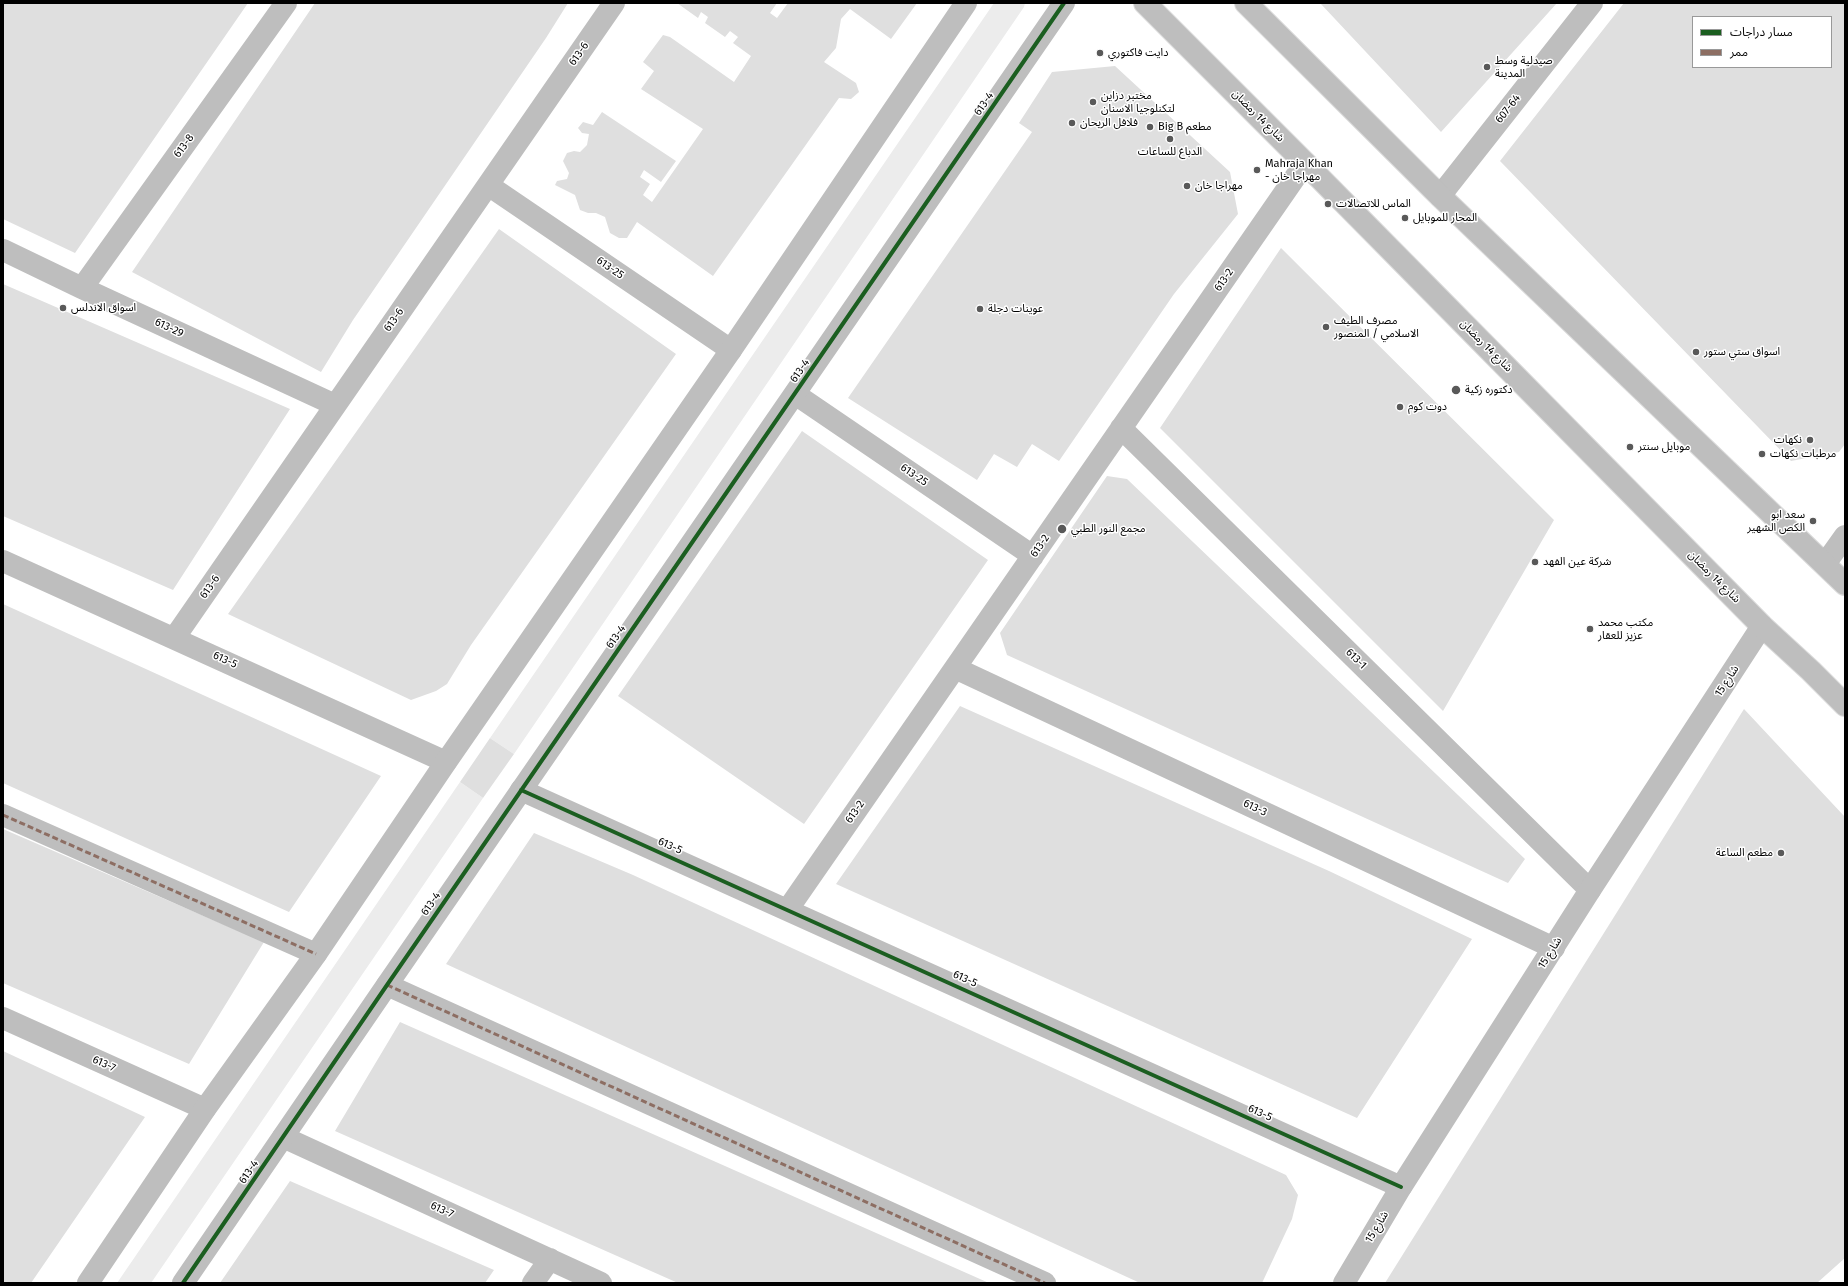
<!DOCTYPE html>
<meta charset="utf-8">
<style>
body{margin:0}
#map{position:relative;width:1848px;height:1286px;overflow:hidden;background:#fff;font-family:"Fira Sans","Noto Sans Arabic",sans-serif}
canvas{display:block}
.frame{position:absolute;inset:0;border:4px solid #000;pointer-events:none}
.legend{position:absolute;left:1692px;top:16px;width:140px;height:52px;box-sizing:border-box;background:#fff;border:1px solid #999;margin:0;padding:5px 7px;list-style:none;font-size:12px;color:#000}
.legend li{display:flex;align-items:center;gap:8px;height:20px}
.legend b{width:20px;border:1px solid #999}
</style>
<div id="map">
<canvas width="1848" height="1286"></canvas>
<div class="frame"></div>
<ul class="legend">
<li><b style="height:5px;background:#1b5e20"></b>مسار دراجات</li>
<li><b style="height:5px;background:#8d6e63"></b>ممر</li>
</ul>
</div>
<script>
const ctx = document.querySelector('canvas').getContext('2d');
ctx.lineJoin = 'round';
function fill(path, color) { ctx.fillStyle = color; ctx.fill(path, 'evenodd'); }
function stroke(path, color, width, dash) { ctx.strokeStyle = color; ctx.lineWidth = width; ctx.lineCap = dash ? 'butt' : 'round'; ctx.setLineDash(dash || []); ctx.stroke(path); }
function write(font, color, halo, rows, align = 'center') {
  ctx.font = font + ' "Fira Sans","Noto Sans Arabic",sans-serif'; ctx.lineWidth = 3; ctx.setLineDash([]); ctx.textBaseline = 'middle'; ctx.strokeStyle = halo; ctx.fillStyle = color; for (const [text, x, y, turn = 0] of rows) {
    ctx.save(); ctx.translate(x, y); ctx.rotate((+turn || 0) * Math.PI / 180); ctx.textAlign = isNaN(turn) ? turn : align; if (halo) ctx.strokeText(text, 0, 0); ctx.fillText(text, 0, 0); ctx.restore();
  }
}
fill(new Path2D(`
 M994,3H1025L1024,7L514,754L490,738Z
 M460,782L483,798L151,1283H117Z`), '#ececec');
fill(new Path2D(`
 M3,3H248L75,253L3,219Z
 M315,3H568L546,38L353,320L321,372L132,272Z
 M677,3H777L770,13L777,18L788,3H917L891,39L850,9L841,19L836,48L824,62L856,83L859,92L851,99L839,98L713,276L637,222L627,238H619L610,233L605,217L596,213H588L580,210L575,195L555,185L557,181L567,179L569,173L563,161L567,153L574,151L580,152L587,145L589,134L582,133L578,128L583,122L593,125L602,112L676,161L661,182L644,170L640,177L650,184L643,195L652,202L703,129L641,89L654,71L643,62L663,35L670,37L734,82L751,56L733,43L738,37L730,31L725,37L705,23L708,17L701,12L698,18Z
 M1320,3H1557L1441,132Z
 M1624,3H1845V444L1839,452L1791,461L1500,161ZM1693,17H1831V67H1693Z
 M1115,66L1230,172L1238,214L1174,294L1059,461L1032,444L1017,467L994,454L977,480L848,398L1032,132L1019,123L1052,72Z
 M499,229L676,354L471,645L447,684L436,691L411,700L228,614Z
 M1281,248L1554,520L1443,711L1160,428Z
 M3,284L290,409L173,590L3,516Z
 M802,431L988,560L804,824L618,696Z
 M1107,476L1127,479L1525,859L1508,883L1007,655L1000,633Z
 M3,604L381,776L289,912L3,783Z
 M960,706L1329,871L1472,939L1357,1118L836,884Z
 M1744,709L1845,817V1258L1817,1283H1385Z
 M490,738L514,754L483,798L460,782Z
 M3,829L264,942L189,1064L3,983Z
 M534,833L633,875L1286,1175L1298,1195L1292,1219L1262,1283H1140L446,964Z
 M400,1022L822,1209L989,1283H678L335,1131Z
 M3,1051L145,1117L31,1283H3Z
 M290,1181L391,1225L494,1270L485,1283H220Z`), '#dfdfdf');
const primary = new Path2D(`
 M1145,3L1305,163L1762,626L1811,671L1845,705
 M1246,3L1440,196L1845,584`);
stroke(primary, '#dbdbdb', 24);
stroke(new Path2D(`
 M488,185L731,350
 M1440,196L1592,3
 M3,250L82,288L335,405
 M82,288L286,3
 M795,394L1033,556
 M1121,428L1590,890
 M3,561L446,762
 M175,637L614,3
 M955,668L1554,948
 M521,790L1401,1187
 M3,815L316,954
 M788,909L1305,163
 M387,985L1045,1283
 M3,1018L205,1109
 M283,1137L601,1283
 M533,1283L550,1259`), '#bebebe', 22);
stroke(new Path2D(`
 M1825,564L1845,536
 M88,1283L205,1109L316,954L446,762L731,350L966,3
 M183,1283L387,985L1064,3
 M1344,1283L1401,1187L1590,890L1762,626`), '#bebebe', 22);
stroke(primary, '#bebebe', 22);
stroke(new Path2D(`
 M3,815L316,954
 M387,985L1045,1283`), '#8d6e63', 3, [6, 3]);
stroke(new Path2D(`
 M521,790L1401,1187
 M183,1283L387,985L1064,3`), '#1b5e20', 4);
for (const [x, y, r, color] of [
 [1100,53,4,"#595959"],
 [1487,67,4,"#595959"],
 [1093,102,4,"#595959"],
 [1072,123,4,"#595959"],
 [1150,127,4,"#595959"],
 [1170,139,4,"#595959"],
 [1257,170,4,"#595959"],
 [1187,186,4,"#595959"],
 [1328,204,4,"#595959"],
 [1405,218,4,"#595959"],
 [63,308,4,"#595959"],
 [980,309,4,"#595959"],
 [1326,327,4,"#595959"],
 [1696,352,4,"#595959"],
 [1456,390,5,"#595959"],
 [1400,407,4,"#595959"],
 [1810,440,4,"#595959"],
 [1630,447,4,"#595959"],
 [1762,454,4,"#595959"],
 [1813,521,4,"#595959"],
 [1062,529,5,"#595959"],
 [1535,562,4,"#595959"],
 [1590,629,4,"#595959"],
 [1781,853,4,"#595959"]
]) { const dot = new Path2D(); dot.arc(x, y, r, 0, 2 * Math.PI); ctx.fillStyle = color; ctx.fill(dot); stroke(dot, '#fff', 1.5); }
write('11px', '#000', '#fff', [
 ["دايت فاكتوري",1108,53],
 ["صيدلية وسط",1495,61],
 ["المدينة",1495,74],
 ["مختبر دزاين",1101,96],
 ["لتكنلوجيا الاسنان",1101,109],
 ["فلافل الريحان",1080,123],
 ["Big B مطعم",1158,127],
 ["الدباغ للساعات",1170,152,"center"],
 ["Mahraja Khan",1265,164],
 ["- مهراجا خان",1265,177],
 ["مهراجا خان",1195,186],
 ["الماس للاتصالات",1336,204],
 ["المحار للموبايل",1413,218],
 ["اسواق الاندلس",71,308],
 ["عوينات دجلة",988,309],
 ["مصرف الطيف",1334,321],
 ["الاسلامي / المنصور",1334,334],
 ["اسواق ستي ستور",1704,352],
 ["دكتوره زكية",1465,390],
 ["دوت كوم",1408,407],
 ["نكهات",1802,440,"right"],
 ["موبايل سنتر",1638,447],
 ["مرطبات نكهات",1770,454],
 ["سعد ابو",1805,515,"right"],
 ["الكص الشهير",1805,528,"right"],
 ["مجمع النور الطبي",1071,529],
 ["شركة عين الفهد",1543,562],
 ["مكتب محمد",1598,623],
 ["عزيز للعقار",1598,636],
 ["مطعم الساعة",1773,853,"right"]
], 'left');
write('11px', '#000', '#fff', [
 ["613-6",579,54,-55],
 ["613-4",984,104,-55],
 ["607-64",1508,109,-52],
 ["شارع 14 رمضان",1258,116,45],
 ["613-8",184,146,-54],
 ["613-25",610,268,34],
 ["613-2",1224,280,-55],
 ["613-6",394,320,-55],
 ["613-29",169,328,25],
 ["شارع 14 رمضان",1486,346,45],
 ["613-4",800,371,-55],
 ["613-25",914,475,34],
 ["613-2",1040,546,-55],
 ["شارع 14 رمضان",1714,577,45],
 ["613-6",210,587,-55],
 ["613-4",616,637,-55],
 ["613-1",1356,659,45],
 ["613-5",225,660,25],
 ["شارع 15",1727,681,-57],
 ["613-3",1255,808,25],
 ["613-2",855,812,-55],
 ["613-5",670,846,24],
 ["613-4",431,904,-55],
 ["شارع 15",1550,953,-58],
 ["613-5",965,979,24],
 ["613-7",104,1064,24],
 ["613-5",1260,1113,24],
 ["613-4",249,1172,-56],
 ["613-7",442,1210,25],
 ["شارع 15",1377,1227,-59]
]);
</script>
